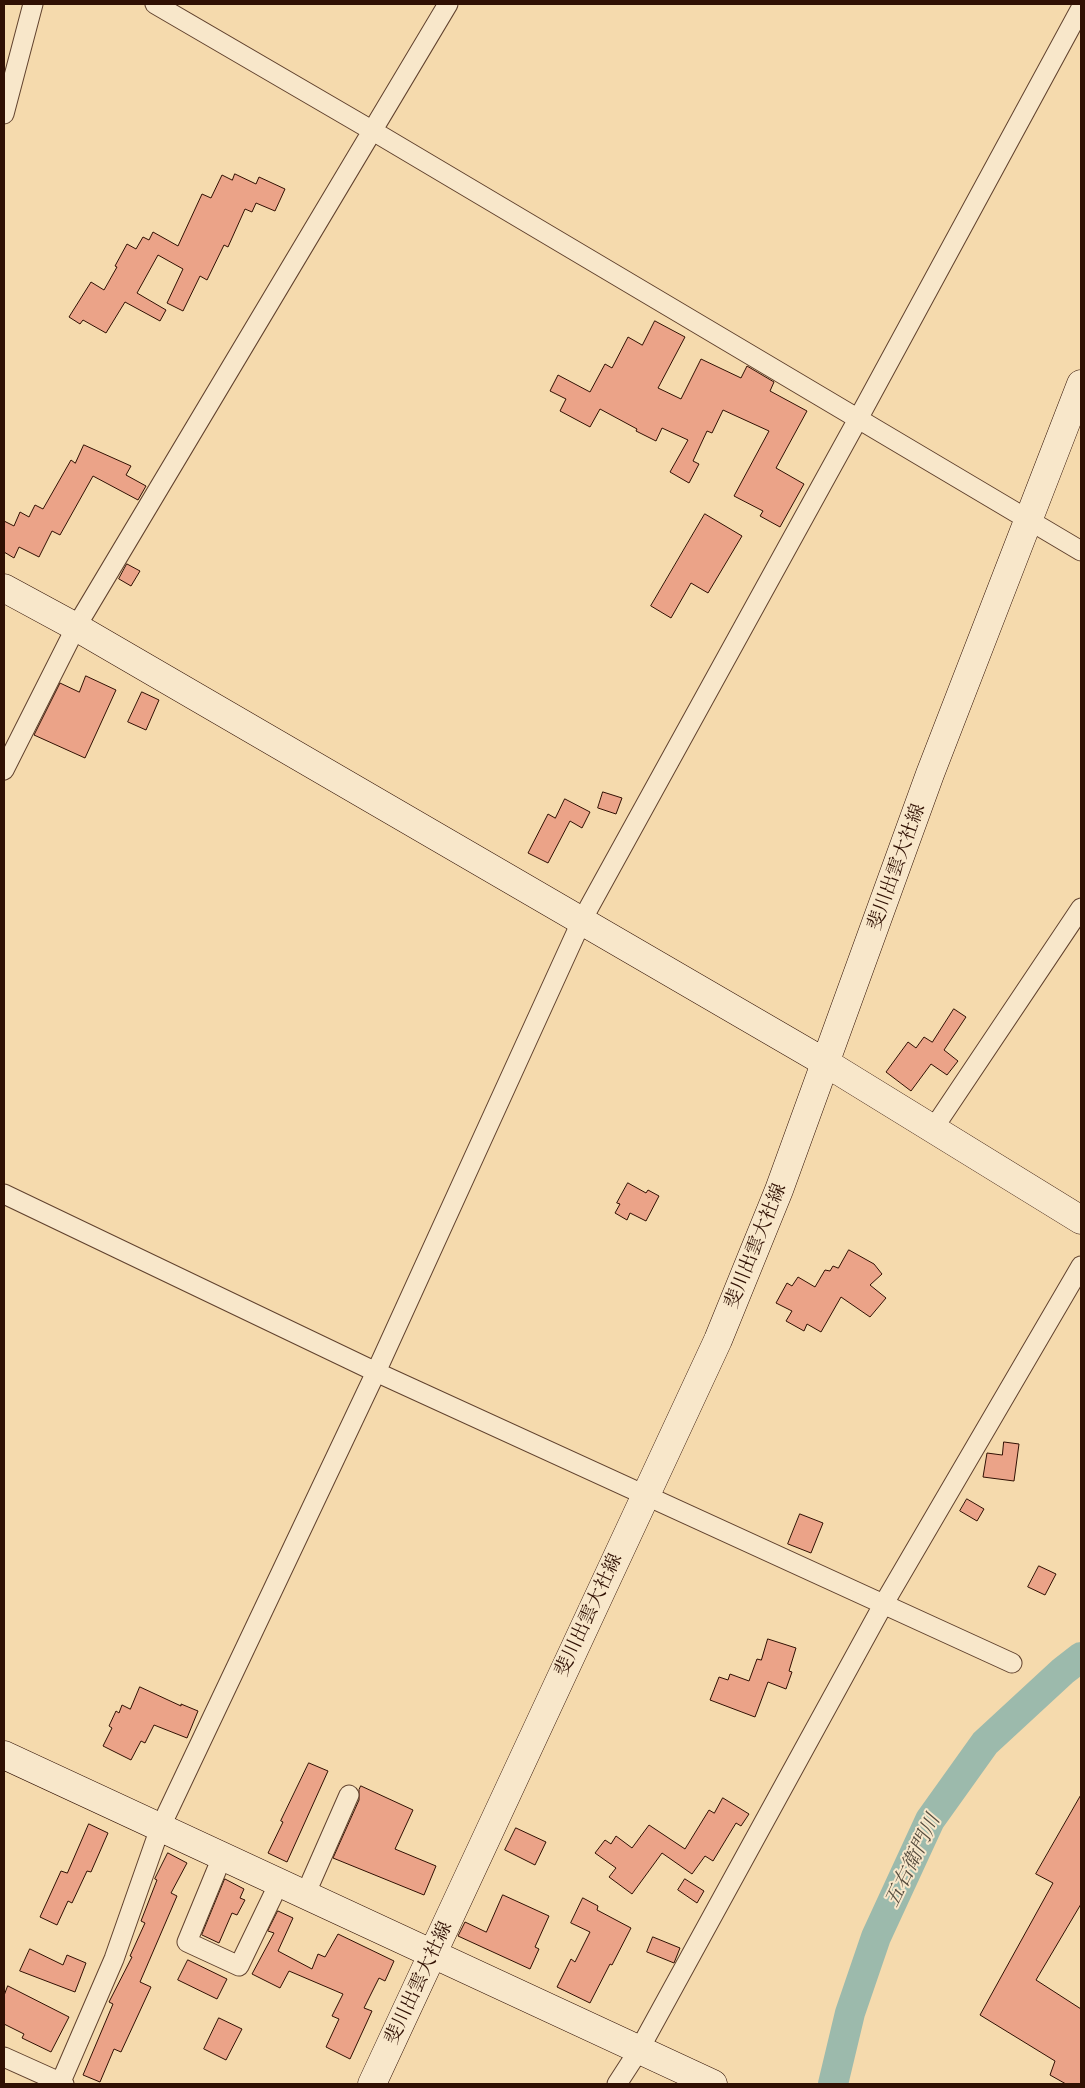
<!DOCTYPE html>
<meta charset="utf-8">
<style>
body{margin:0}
#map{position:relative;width:1085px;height:2088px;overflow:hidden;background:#f5daad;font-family:"EB Garamond",serif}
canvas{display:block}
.frame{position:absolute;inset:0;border:5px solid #301003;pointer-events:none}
</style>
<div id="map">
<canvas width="1085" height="2088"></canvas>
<div class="frame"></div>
</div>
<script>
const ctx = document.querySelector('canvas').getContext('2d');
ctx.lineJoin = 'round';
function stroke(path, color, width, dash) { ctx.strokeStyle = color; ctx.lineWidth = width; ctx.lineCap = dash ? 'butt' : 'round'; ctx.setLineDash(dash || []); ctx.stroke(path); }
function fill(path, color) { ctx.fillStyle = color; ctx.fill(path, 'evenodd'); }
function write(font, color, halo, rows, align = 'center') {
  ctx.font = font + ' "EB Garamond","Noto Serif JP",serif'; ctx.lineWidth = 4; ctx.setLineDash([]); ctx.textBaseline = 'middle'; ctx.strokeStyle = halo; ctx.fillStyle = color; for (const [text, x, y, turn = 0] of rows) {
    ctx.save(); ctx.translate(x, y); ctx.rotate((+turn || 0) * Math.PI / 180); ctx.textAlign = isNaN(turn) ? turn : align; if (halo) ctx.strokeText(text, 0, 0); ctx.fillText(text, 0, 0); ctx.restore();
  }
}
stroke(new Path2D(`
 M833,2084L850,2013L876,1937L930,1820L985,1743L1063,1671L1081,1657`), '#9cbaac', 30);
const building = new Path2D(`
 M235,174L256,184L259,177L285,189L275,211L256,203L252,212L245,209L228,247L224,245L207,280L200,276L183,311L167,303L183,269L158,255L137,293L166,310L160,321L125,302L106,333L83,320L80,324L69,317L91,282L104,290L117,267L115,266L127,244L136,249L143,237L149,240L153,232L178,246L202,194L211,198L222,175L232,180Z
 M655,321L685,337L658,388L681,399L701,359L741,378L747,366L774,382L770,391L807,411L776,468L804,484L780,527L760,516L763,511L734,496L769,431L723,410L712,433L707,431L693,461L699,464L689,483L670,472L688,440L662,428L656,441L636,431L637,429L600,409L590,427L560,411L566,399L550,391L558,375L590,392L605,364L612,368L628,337L642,345Z
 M84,445L131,466L126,475L146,486L138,500L93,476L60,535L52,531L39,557L19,547L14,558L4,552V521L14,526L20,512L29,517L35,505L43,509L71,460L75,463Z
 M705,514L742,536L708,593L691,583L671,618L651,606Z
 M127,564L140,571L131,586L119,579Z
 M86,676L116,690L85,758L34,735L60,683L79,692Z
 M142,692L159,700L146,730L128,722Z
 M603,792L622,798L616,814L598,808Z
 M565,799L590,812L582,828L570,821L548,863L528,853L548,814L555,818Z
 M954,1009L966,1017L944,1050L958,1061L947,1075L931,1064L911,1091L886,1072L908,1042L916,1048L924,1037L932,1042Z
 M628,1183L646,1193L648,1190L659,1196L646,1221L630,1213L627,1220L615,1213L620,1204L617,1203Z
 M849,1250L874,1264L882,1274L870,1285L886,1298L870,1317L841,1297L821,1332L807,1324L804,1331L786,1321L792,1311L776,1303L787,1283L792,1286L798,1277L815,1287L825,1270L830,1271L833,1266L838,1268Z
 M1004,1442L1019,1444L1014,1481L983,1477L987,1453L1002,1455Z
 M967,1499L984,1509L977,1521L960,1511Z
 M800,1514L823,1523L811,1553L788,1544Z
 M1039,1566L1056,1574L1045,1595L1028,1587Z
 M768,1639L796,1648L789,1671L792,1672L786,1689L768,1682L755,1717L710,1700L719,1677L728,1680L730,1674L749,1681L757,1659L761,1660Z
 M140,1687L181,1706V1704L198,1711L187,1738L154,1725L145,1743L141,1741L131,1760L103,1746L112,1728L109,1726L116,1711L119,1713L122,1705L130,1709Z
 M309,1763L328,1771L287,1862L268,1853L283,1822L281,1821Z
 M361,1786L413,1810L395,1849L436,1866L424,1895L333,1858L359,1800V1790Z
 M1081,1795V1904L1036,1980L1081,2009V2084H1066L1050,2075L1055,2061L980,2015L1053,1883L1036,1874Z
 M723,1798L749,1814L741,1826L736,1823L713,1861L705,1856L692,1874L662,1853L632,1894L609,1877L616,1868L595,1853L605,1840L611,1844L616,1836L632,1848L649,1825L685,1849L709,1810L714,1813Z
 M89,1824L108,1833L91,1872L87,1871L72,1903L68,1901L57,1925L40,1917L61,1871L67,1873Z
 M516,1828L546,1842L535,1865L505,1850Z
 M168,1853L187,1863L171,1893L177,1896L140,1982L151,1987L121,2052L114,2049L100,2082L83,2075L113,2004L109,2002L132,1957L130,1956L145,1923L141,1921L157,1880L155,1879Z
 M225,1879L244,1889L240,1898L245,1900L237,1915L232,1913L219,1943L202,1935Z
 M685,1879L704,1891L697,1903L678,1890Z
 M503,1895L549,1916L535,1947L539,1949L530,1969L458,1936L465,1922L486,1932Z
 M583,1898L598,1906L597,1910L631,1928L612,1965L610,1964L590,2003L557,1987L571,1959L575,1962L590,1932L571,1923Z
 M278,1911L293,1918L278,1951L312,1969L318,1954L325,1957L338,1934L394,1961L385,1981L379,1978L364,2008L372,2011L350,2059L326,2047L339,2019L332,2016L343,1994L289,1971L280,1988L252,1974L274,1933L268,1931Z
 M653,1937L680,1948L674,1963L647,1952Z
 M30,1949L63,1965L67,1955L86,1963L75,1992L20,1971Z
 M188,1960L227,1979L217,1999L178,1980Z
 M8,1986L69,2017L51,2052L22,2038L24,2034L4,2024V1996Z
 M219,2018L242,2029L226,2060L204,2049Z`);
fill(building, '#eba388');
stroke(building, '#301003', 1);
const street = new Path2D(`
 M155,4L373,131L1081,551
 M4,114L33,4
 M4,770L76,627L448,4
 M933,1129L1081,908
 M4,1194L376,1372L1012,1663
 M222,1857L187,1942L239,1966L279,1883
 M305,1895L349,1795
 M4,2057L64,2084
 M60,2084L114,1959L160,1828L376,1372L582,920L858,419L1081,8
 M617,2084L639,2050L883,1605L1081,1266`);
const secondary = new Path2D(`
 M4,588L76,627L826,1063L1081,1220
 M4,1755L713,2084
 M372,2084L718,1340L779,1190L930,774L1081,384`);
stroke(street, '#61422e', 21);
stroke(secondary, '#301003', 29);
stroke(street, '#f8e7ca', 19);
stroke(secondary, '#f8e7ca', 28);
write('19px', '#301003', '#f8e7ca', [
 ["斐川出雲大社線",897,867,-70],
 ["斐川出雲大社線",756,1246,-68],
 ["斐川出雲大社線",589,1615,-65],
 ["斐川出雲大社線",419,1983,-65]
]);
write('italic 20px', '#564c3e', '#f8e7ca', [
 ["五右衛門川",913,1861,-64]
]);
</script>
